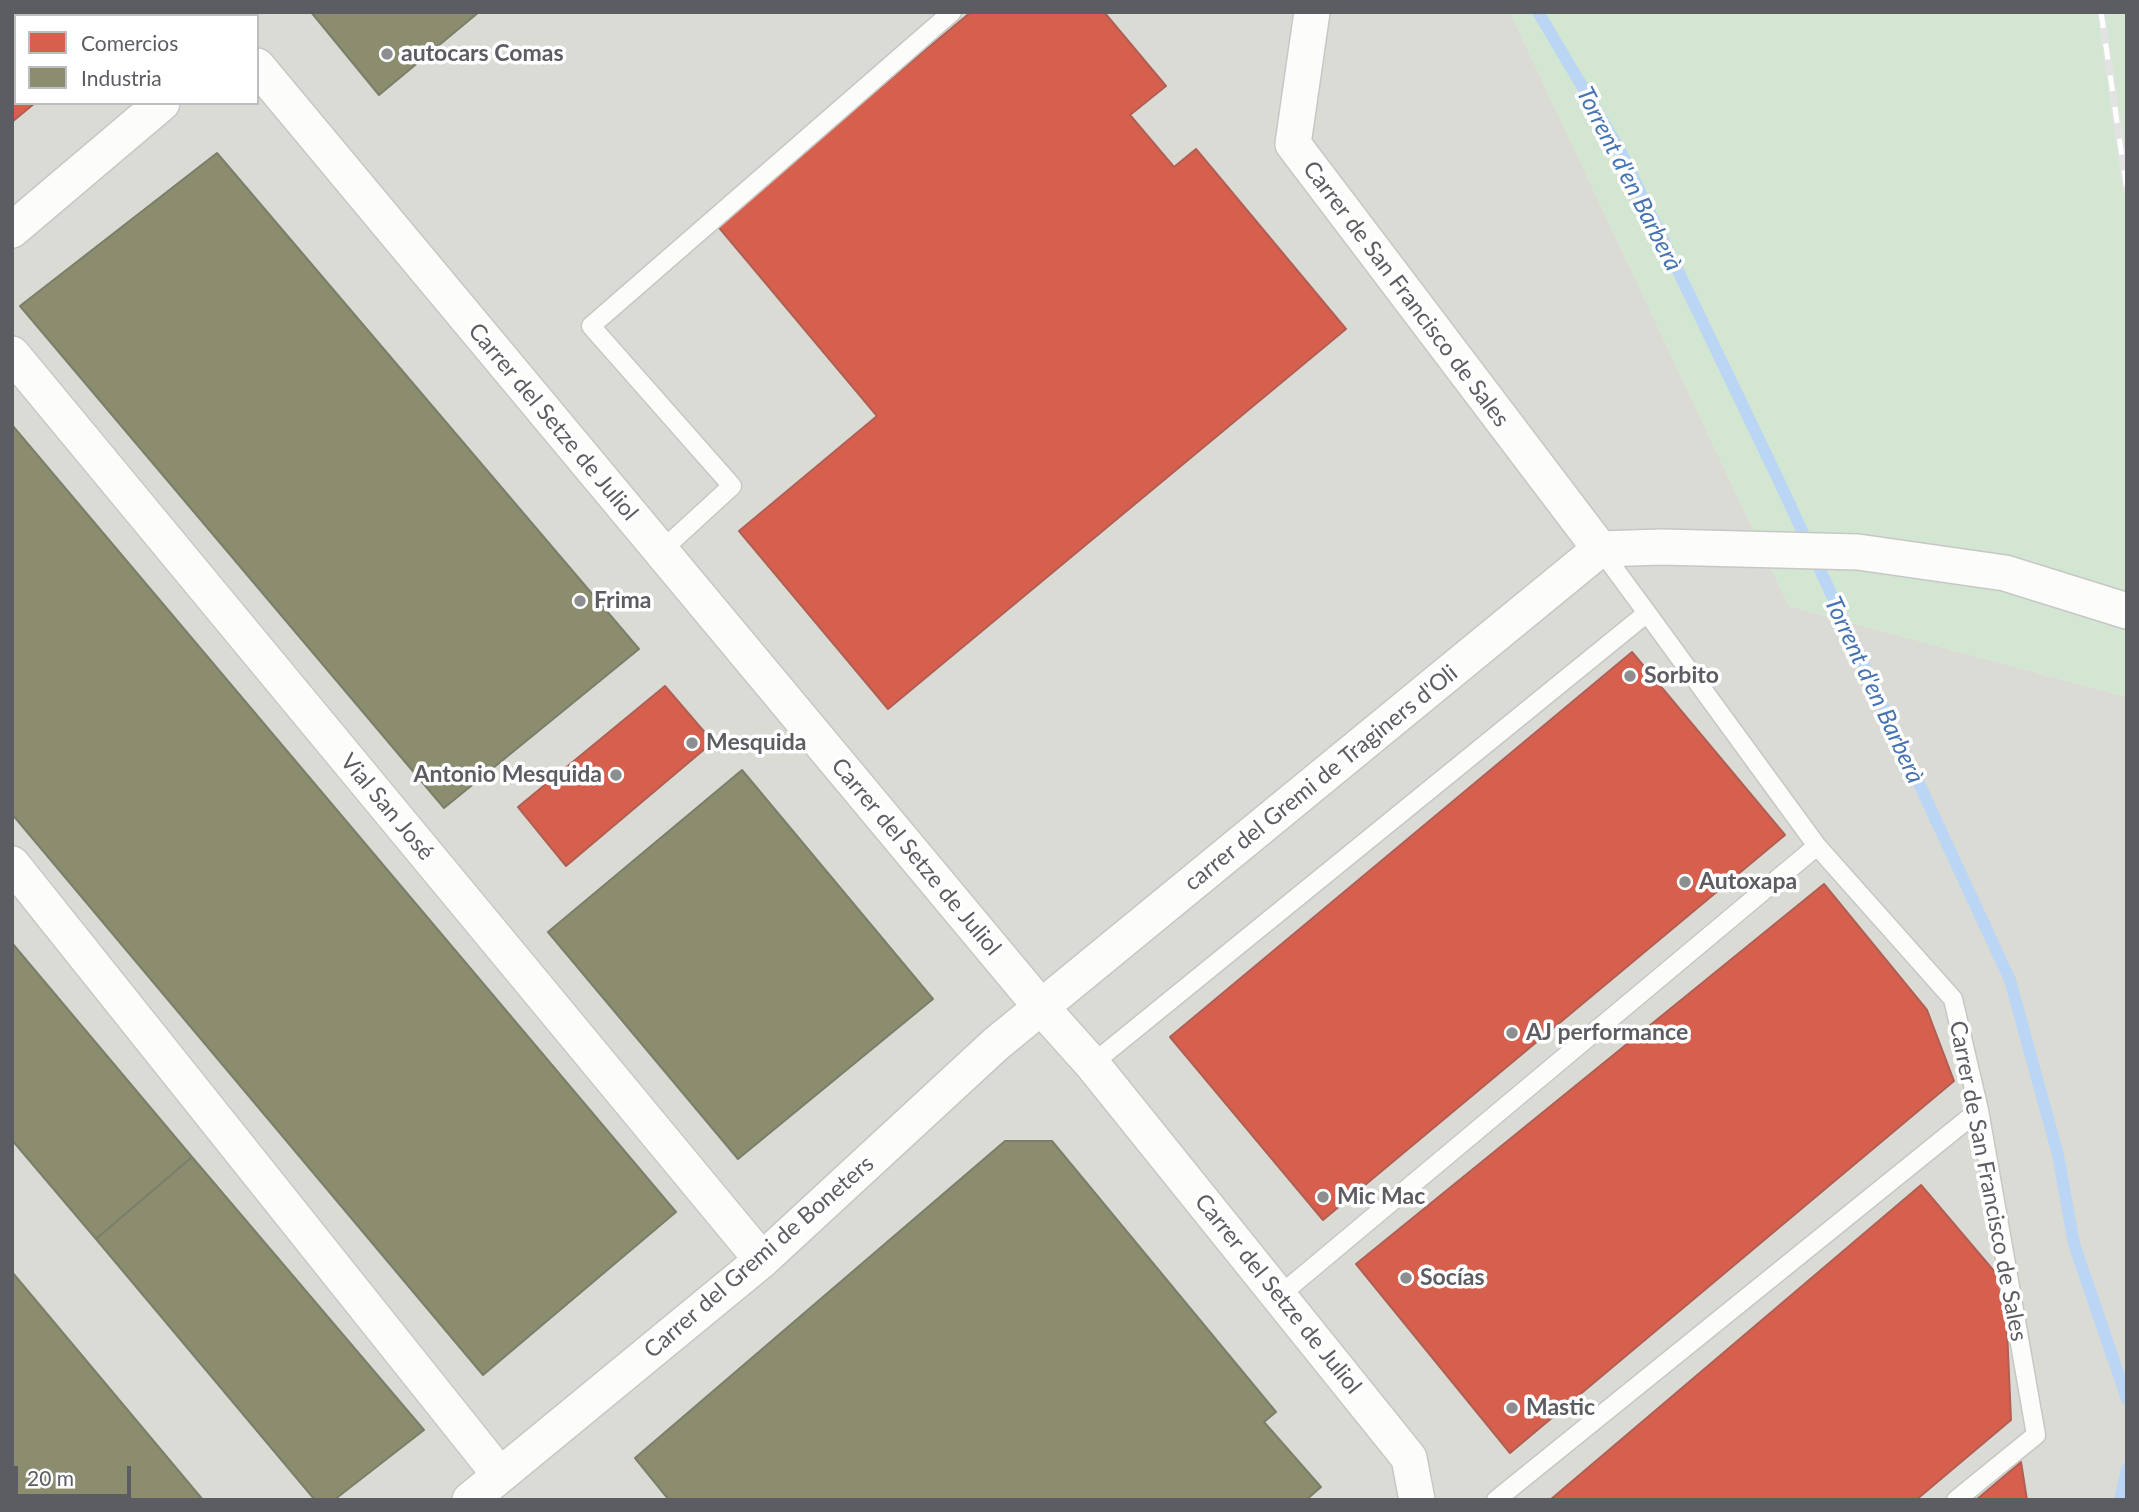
<!DOCTYPE html>
<meta charset="utf-8">
<style>
body{margin:0}
#map{position:relative;width:2139px;height:1512px;overflow:hidden;background:#eaeae5;font-family:Lato,sans-serif}
canvas{display:block}
.frame{position:absolute;inset:0;border:14px solid #5b5d62;pointer-events:none}
.legend{position:absolute;left:14px;top:14px;width:245px;height:91px;box-sizing:border-box;background:#fff;border:2px solid #bdbec0;margin:0;padding:9px 12px;list-style:none;font-size:21px;color:#5b5d62}
.legend li{display:flex;align-items:center;gap:14px;height:35px}
.legend b{width:35px;border:2px solid #bdbec0}
.scale{position:absolute;left:14px;top:1466px;width:117px;height:32px;box-sizing:border-box;border:4px solid #5b5d62;border-top:0;padding-left:9px;font-size:21px;line-height:24px;white-space:nowrap;color:#5b5d62;-webkit-text-stroke:5px #fff;paint-order:stroke}
</style>
<div id="map">
<canvas width="2139" height="1512"></canvas>
<div class="frame"></div>
<ul class="legend">
<li><b style="height:19px;background:#d6604d"></b>Comercios</li>
<li><b style="height:19px;background:#8c8c6e"></b>Industria</li>
</ul>
<div class="scale">20 m</div>
</div>
<script>
const ctx = document.querySelector('canvas').getContext('2d');
ctx.lineJoin = 'round';
function fill(path, color) { ctx.fillStyle = color; ctx.fill(path, 'evenodd'); }
function stroke(path, color, width, dash) { ctx.strokeStyle = color; ctx.lineWidth = width; ctx.lineCap = dash ? 'butt' : 'round'; ctx.setLineDash(dash || []); ctx.stroke(path); }
function write(font, color, halo, rows, align = 'center') {
  ctx.font = font + ' Lato,sans-serif'; ctx.lineWidth = 7; ctx.setLineDash([]); ctx.textBaseline = 'middle'; ctx.strokeStyle = halo; ctx.fillStyle = color; for (const [text, x, y, turn = 0] of rows) {
    ctx.save(); ctx.translate(x, y); ctx.rotate((+turn || 0) * Math.PI / 180); ctx.textAlign = isNaN(turn) ? turn : align; if (halo) ctx.strokeText(text, 0, 0); ctx.fillText(text, 0, 0); ctx.restore();
  }
}
fill(new Path2D(`
 M12,12H1510L1789,606L2127,697V1500H12ZM16,16H257V103H16Z`), '#dbdbd6');
fill(new Path2D(`
 M1510,12H2127V697L1789,606Z`), '#d3e6d2');
const shops = new Path2D(`
 M12,12H103L106,16H16V103H35L12,122Z
 M971,12H1104L1166,86L1130,115L1174,167L1196,149L1346,329L888,709L739,531L877,416L716,224Z
 M1632,652L1785,835L1323,1220L1170,1037Z
 M665,686L713,742L566,866L518,807Z
 M1824,884L1927,1010L1954,1081L1510,1453L1356,1264Z
 M1921,1185L2005,1284L2011,1420L1916,1500H1550Z
 M2021,1462L2027,1500H1976Z`);
fill(shops, '#d6604d');
stroke(shops, '#b15f53', 2);
const industry = new Path2D(`
 M311,12H479L379,95Z
 M217,153L639,649L444,808L20,306Z
 M12,425L676,1212L483,1375L12,814Z
 M742,770L933,999L738,1159L548,932Z
 M12,943L192,1157L96,1239L12,1140Z
 M1005,1141H1052L1276,1412L1264,1422L1321,1487L1306,1500H669L635,1458Z
 M192,1157L424,1430L334,1500H315L96,1239Z
 M12,1272L203,1500H12Z`);
fill(industry, '#8c8c6e');
stroke(industry, '#7d7e6a', 2);
stroke(new Path2D(`
 M1538,12L1620,150L1778,479L2010,980L2058,1155L2074,1244L2127,1399
 M2120,1500L2127,1469`), '#bad6f4', 12);
const service = new Path2D(`
 M661,551L732,486L591,326L952,12
 M1647,613L1817,846L1953,999L1979,1110L2036,1435L1956,1500
 M1092,1064L1647,613L1600,549
 M1280,1295L1817,846
 M1496,1500L1979,1110`);
const minor = new Path2D(`
 M212,12L215,16
 M1312,12L1293,144L1600,549
 M257,66L1041,1007L1092,1064L1409,1458L1417,1500
 M12,230L162,103
 M12,354L762,1260
 M1600,549L1662,547L1858,552L2005,573L2127,611
 M12,864L500,1475
 M470,1500L762,1260L996,1044L1600,549`);
stroke(service, '#c7c7c5', 21);
stroke(minor, '#c7c7c5', 38);
stroke(service, '#fcfcfb', 18);
stroke(minor, '#fcfcfb', 35);
const rail = new Path2D(`
 M2101,12L2127,191`);
stroke(rail, '#e2e2e2', 8);
stroke(rail, '#fff', 5, [16]);
for (const [x, y, r, color] of [
 [387,54,7,"#8d8e90"],
 [580,601,7,"#8d8e90"],
 [1630,676,7,"#8d8e90"],
 [692,743,7,"#8d8e90"],
 [616,775,7,"#8d8e90"],
 [1685,882,7,"#8d8e90"],
 [1512,1033,7,"#8d8e90"],
 [1323,1197,7,"#8d8e90"],
 [1406,1278,7,"#8d8e90"],
 [1512,1408,7,"#8d8e90"]
]) { const dot = new Path2D(); dot.arc(x, y, r, 0, 2 * Math.PI); ctx.fillStyle = color; ctx.fill(dot); stroke(dot, '#fff', 2.5); }
write('bold 23px', '#5b5d62', '#fff', [
 ["autocars Comas",401,54],
 ["Frima",594,601],
 ["Sorbito",1644,676],
 ["Mesquida",706,743],
 ["Antonio Mesquida",602,775,"right"],
 ["Autoxapa",1699,882],
 ["AJ performance",1526,1033],
 ["Mic Mac",1337,1197],
 ["Socías",1420,1278],
 ["Mastic",1526,1408]
], 'left');
write('23px', '#5b5d62', '#fff', [
 ["Carrer de San Francisco de Sales",1406,294,53],
 ["Carrer del Setze de Juliol",553,422,50],
 ["carrer del Gremi de Traginers d'Oli",1321,778,-39],
 ["Vial San José",387,807,50],
 ["Carrer del Setze de Juliol",916,857,50],
 ["Carrer de San Francisco de Sales",1988,1181,79],
 ["Carrer del Gremi de Boneters",759,1257,-41],
 ["Carrer del Setze de Juliol",1278,1294,51]
]);
write('italic 24px', '#4673b3', '#fff', [
 ["Torrent d'en Barberà",1629,179,63],
 ["Torrent d'en Barberà",1874,690,65]
]);
</script>
